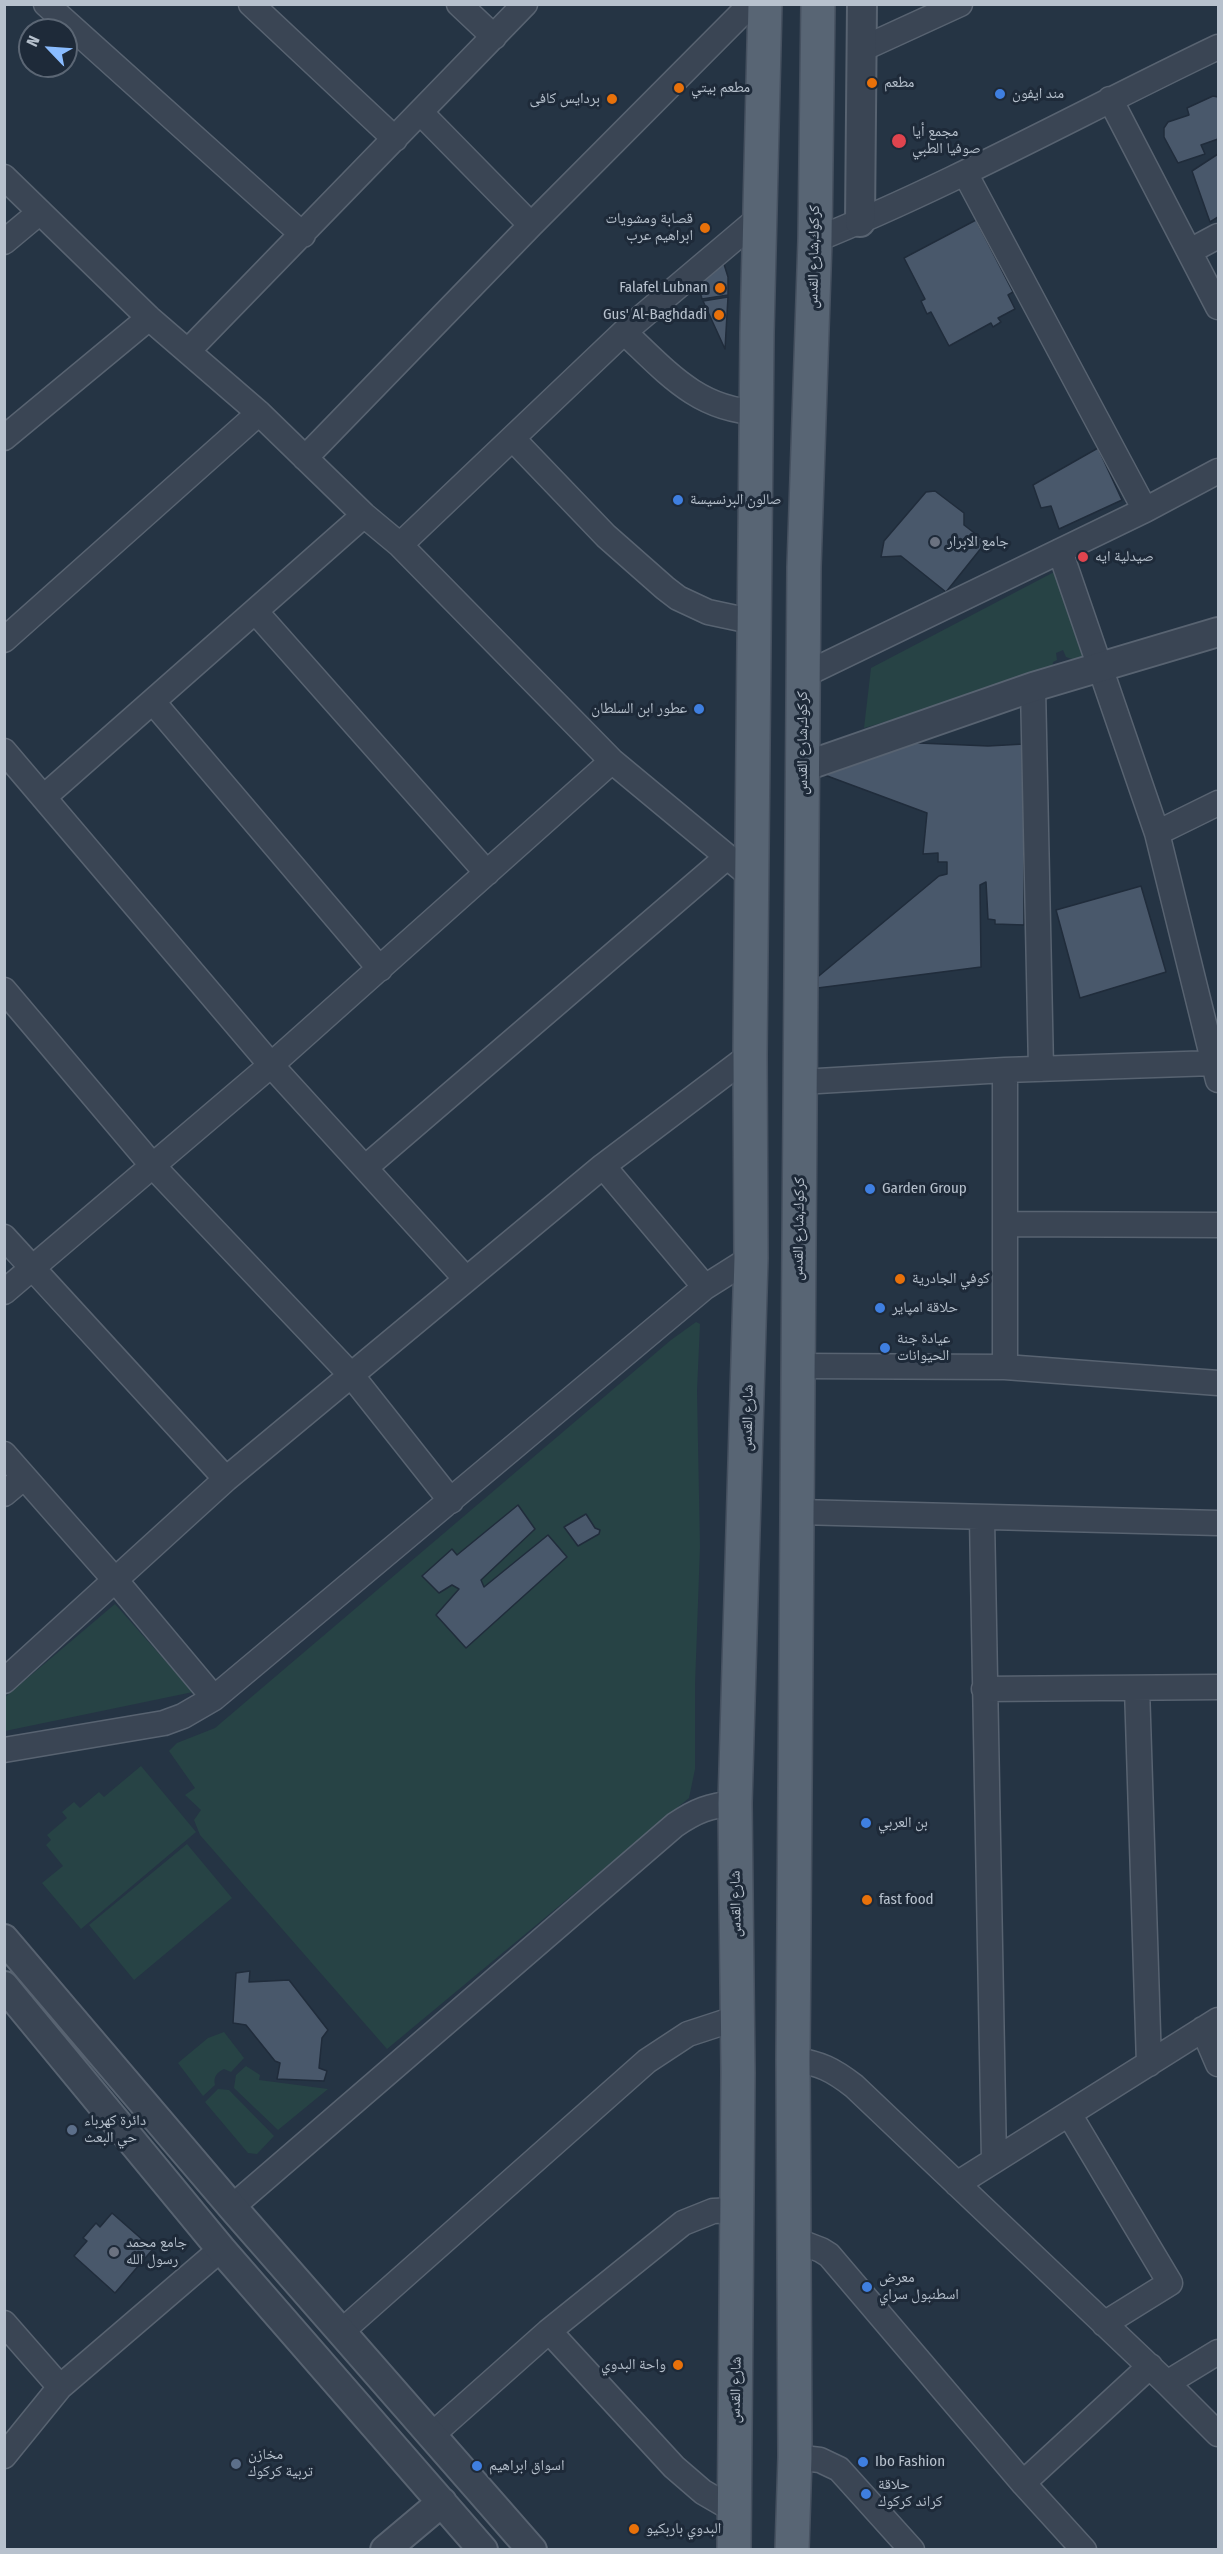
<!DOCTYPE html>
<meta charset="utf-8">
<style>
body{margin:0}
#map{position:relative;width:1223px;height:2554px;overflow:hidden;background:#253444;font-family:"Fira Sans Condensed",sans-serif}
canvas{display:block}
.frame{position:absolute;inset:0;border:6px solid #b7c1cd;pointer-events:none}
.north{position:absolute;left:18px;top:18px;width:60px;height:60px;box-sizing:border-box;background:#1e2a39;border:2px solid #5b6674;border-radius:50%;rotate:295deg;font-size:16px;font-weight:700;line-height:24px;text-align:center;color:#b7c1cd}
.north::after{content:'';display:block;margin:auto;width:21px;height:27px;background:#8abcff;clip-path:polygon(50% 0,100% 100%,50% 72%,0 100%)}
</style>
<div id="map">
<canvas width="1223" height="2554"></canvas>
<div class="frame"></div>
<div class="north">N</div>
</div>
<script>
const ctx = document.querySelector('canvas').getContext('2d');
ctx.lineJoin = 'round';
function fill(path, color) { ctx.fillStyle = color; ctx.fill(path, 'evenodd'); }
function stroke(path, color, width, dash) { ctx.strokeStyle = color; ctx.lineWidth = width; ctx.lineCap = dash ? 'butt' : 'round'; ctx.setLineDash(dash || []); ctx.stroke(path); }
function write(font, color, halo, rows, align = 'center') {
  ctx.font = font + ' "Fira Sans Condensed","Noto Naskh Arabic",sans-serif'; ctx.lineWidth = 6; ctx.setLineDash([]); ctx.textBaseline = 'middle'; ctx.strokeStyle = halo; ctx.fillStyle = color; for (const [text, x, y, turn = 0] of rows) {
    ctx.save(); ctx.translate(x, y); ctx.rotate((+turn || 0) * Math.PI / 180); ctx.textAlign = isNaN(turn) ? turn : align; if (halo) ctx.strokeText(text, 0, 0); ctx.fillText(text, 0, 0); ctx.restore();
  }
}
fill(new Path2D(`
 M1056,571L1091,652L1075,660L1066,657L1063,650L1056,653L1057,660L1053,662L1052,670L1047,675L864,728L871,668Z
 M696,1322L700,1324L697,1391L700,1547L695,1685V1769L689,1798L387,2049L200,1835L194,1820L201,1810L185,1795L195,1788L169,1751L177,1743L215,1728L671,1340Z
 M115,1604L193,1692L5,1731L4,1698Z
 M141,1766L196,1832L81,1929L42,1883L63,1866L46,1845L51,1840L47,1835L67,1818L62,1812L74,1802L80,1808L99,1792L104,1797Z
 M187,1844L232,1898L134,1980L89,1925Z
 M224,2032L244,2058L231,2072L224,2069C217,2072 213,2077 215,2085L203,2096L178,2063L208,2038Z
 M246,2066L260,2075L259,2080L328,2089L278,2130L234,2088L236,2075Z
 M218,2089L229,2090L274,2136L257,2154L248,2153L205,2102Z`), '#274345');
const building = new Path2D(`
 M1213,96L1218,97V139L1201,145L1205,154L1178,163L1164,137V128L1168,122L1189,115L1187,108Z
 M1218,154V217L1210,222L1192,171Z
 M976,220L1013,292L1008,295L1015,309L998,318L1001,322L993,327L991,323L949,346L931,312L927,314L921,301L925,299L904,258Z
 M723,261L728,277V295L702,299L697,281Z
 M728,297L725,349L703,301Z
 M1098,448L1122,500L1059,529L1051,506L1041,508L1033,485Z
 M935,491L964,513V525L986,542L946,592L901,556L881,557L884,541L926,492Z
 M896,742L988,746L1024,744V925L995,924V920L988,919L986,882L980,885L981,967L802,990L939,876L947,874V862H938V853L923,854L927,813L803,767Z
 M1141,886L1166,972L1080,998L1056,910Z
 M518,1505L535,1529L481,1580L484,1587L548,1535L567,1557L466,1648L436,1615L459,1589L452,1585L439,1593L422,1576L452,1549L457,1555Z
 M586,1514L595,1528L600,1530L599,1534L578,1546L564,1527Z
 M250,1971L249,1982L289,1980L328,2030L322,2038L319,2068L327,2071L324,2081L277,2079L280,2063L275,2061L246,2025L233,2023L236,1973Z
 M112,2213L153,2249L115,2293L74,2256L87,2241L83,2238L96,2223L100,2227Z`);
fill(building, '#49586b');
stroke(building, '#202c3b', 1.5);
const minor = new Path2D(`
 M46,4L303,235
 M251,4L395,139
 M459,4L494,37
 M862,49L960,4
 M1110,99L1218,307
 M421,113L531,225
 M965,173L1145,510
 M4,177L149,318L259,413L364,515L400,545L612,761L753,878
 M815,240C953,184 1084,111 1218,47
 M4,242L40,212
 M1190,251L1218,236
 M624,332C665,370 697,410 757,412
 M188,351L525,4
 M4,438L149,318
 M513,439L606,536L665,588L678,598L708,612L755,622
 M305,458L531,225L751,4
 M400,545L624,332L760,217
 M1060,551L1157,833L1218,1080
 M255,611L487,873
 M4,640L259,413
 M804,675L1145,510L1218,471
 M1033,687L1041,1069
 M153,702L380,969
 M4,751L271,1065L466,1279
 M44,797L364,515
 M1157,833L1218,803
 M4,990L152,1165L352,1376L451,1501
 M1005,1070V1367
 M801,1082L1005,1070L1214,1063
 M603,1166L705,1287
 M366,1167L727,857
 M1005,1224L1218,1225
 M4,1237L226,1479
 M4,1292L271,1065L612,761
 M798,1366L1005,1367L1218,1383
 M4,1454L116,1581L214,1698
 M4,1494L23,1478
 M799,1512L1218,1523
 M982,1518L994,2160
 M4,1681L226,1479L603,1166L750,1055
 M1137,1688L1149,2064
 M984,1689L1218,1687
 M4,1750L164,1723L183,1716L214,1698L705,1287L751,1258
 M1203,2029L1218,2064
 M793,2059C821,2064 832,2069 854,2086L1167,2383L1218,2434
 M1069,2114L1170,2283L1104,2324
 M957,2184L1218,2020
 M232,2207L675,1825C697,1810 709,1806 735,1803
 M795,2240L821,2250L829,2255L1023,2483L1084,2550
 M4,2323L60,2387
 M549,2331L674,2467L703,2492L734,2510
 M341,2332L647,2061L688,2034L737,2018
 M1167,2383L1218,2352
 M433,2434L549,2331L683,2223L713,2211L736,2210
 M4,2456L60,2387L221,2249
 M795,2457L820,2460L839,2469L912,2550
 M1023,2483L1150,2366`);
const tertiary = new Path2D(`
 M860,222L862,4
 M803,767L1033,687L1218,632
 M4,1939L232,2207L532,2550
 M4,1986L221,2249L483,2550
 M385,2550L442,2502`);
const primary = new Path2D(`
 M734,2550L738,2073L735,1803L751,1258L750,1055L757,333L765,4
 M792,2550L795,2457L793,2059L804,567L815,240L818,4`);
stroke(minor, '#586371', 27);
stroke(tertiary, '#586371', 32);
stroke(primary, '#465160', 36);
stroke(minor, '#3a4554', 24);
stroke(tertiary, '#3a4554', 28);
stroke(primary, '#586574', 33);
for (const [x, y, r, color] of [
 [872,83,6,"#e8710a"],
 [679,88,6,"#e8710a"],
 [1000,94,6,"#3f7fe0"],
 [612,99,6,"#e8710a"],
 [899,141,8,"#e0444e"],
 [705,228,6,"#e8710a"],
 [720,288,6,"#e8710a"],
 [719,315,6,"#e8710a"],
 [678,500,6,"#3f7fe0"],
 [935,542,6,"#6b7280"],
 [1083,557,6,"#e0444e"],
 [699,709,6,"#3f7fe0"],
 [870,1189,6,"#3f7fe0"],
 [900,1279,6,"#e8710a"],
 [880,1308,6,"#3f7fe0"],
 [885,1348,6,"#3f7fe0"],
 [866,1823,6,"#3f7fe0"],
 [867,1900,6,"#e8710a"],
 [72,2130,6,"#5c6f8a"],
 [114,2252,6,"#6b7280"],
 [867,2287,6,"#3f7fe0"],
 [678,2365,6,"#e8710a"],
 [863,2462,6,"#3f7fe0"],
 [236,2464,6,"#5c6f8a"],
 [477,2466,6,"#3f7fe0"],
 [866,2494,6,"#3f7fe0"],
 [634,2529,6,"#e8710a"]
]) { const dot = new Path2D(); dot.arc(x, y, r, 0, 2 * Math.PI); ctx.fillStyle = color; ctx.fill(dot); stroke(dot, '#1e2a39', 2); }
write('15px', '#b7c1cd', '#1e2a39', [
 ["مطعم",884,83],
 ["مطعم بيتي",691,88],
 ["مند ايفون",1012,94],
 ["بردايس کافى",600,99,"right"],
 ["مجمع أيا",912,132],
 ["صوفيا الطبي",912,149],
 ["قصابة ومشويات",693,219,"right"],
 ["ابراهيم عرب",693,236,"right"],
 ["Falafel Lubnan",708,288,"right"],
 ["Gus' Al-Baghdadi",707,315,"right"],
 ["صالون البرنسيسة",690,500],
 ["جامع الابرار",947,542],
 ["صیدلیة ایە",1095,557],
 ["عطور ابن السلطان",687,709,"right"],
 ["Garden Group",882,1189],
 ["كوفي الجادرية",912,1279],
 ["حلاقة امپاير",892,1308],
 ["عيادة جنة",897,1339],
 ["الحيوانات",897,1356],
 ["بن العربي",878,1823],
 ["fast food",879,1900],
 ["دائرة كهرباء",84,2121],
 ["حي البعث",84,2138],
 ["جامع محمد",126,2243],
 ["رسول الله",126,2260],
 ["معرض",879,2278],
 ["اسطنبول سراي",879,2295],
 ["واحة البدوي",666,2365,"right"],
 ["مخازن",248,2455],
 ["تربية كركوك",248,2472],
 ["Ibo Fashion",875,2462],
 ["اسواق ابراهيم",489,2466],
 ["حلاقة",878,2485],
 ["كراند كركوك",878,2502],
 ["البدوي باربكيو",646,2529]
], 'left');
write('15px', '#b7c1cd', '#1e2a39', [
 ["كركوك,شارع القدس",814,257,-89],
 ["كركوك,شارع القدس",803,743,-90],
 ["كركوك,شارع القدس",799,1229,-89],
 ["شارع القدس",748,1418,-89],
 ["شارع القدس",736,1904,-91],
 ["شارع القدس",736,2390,-89]
]);
</script>
